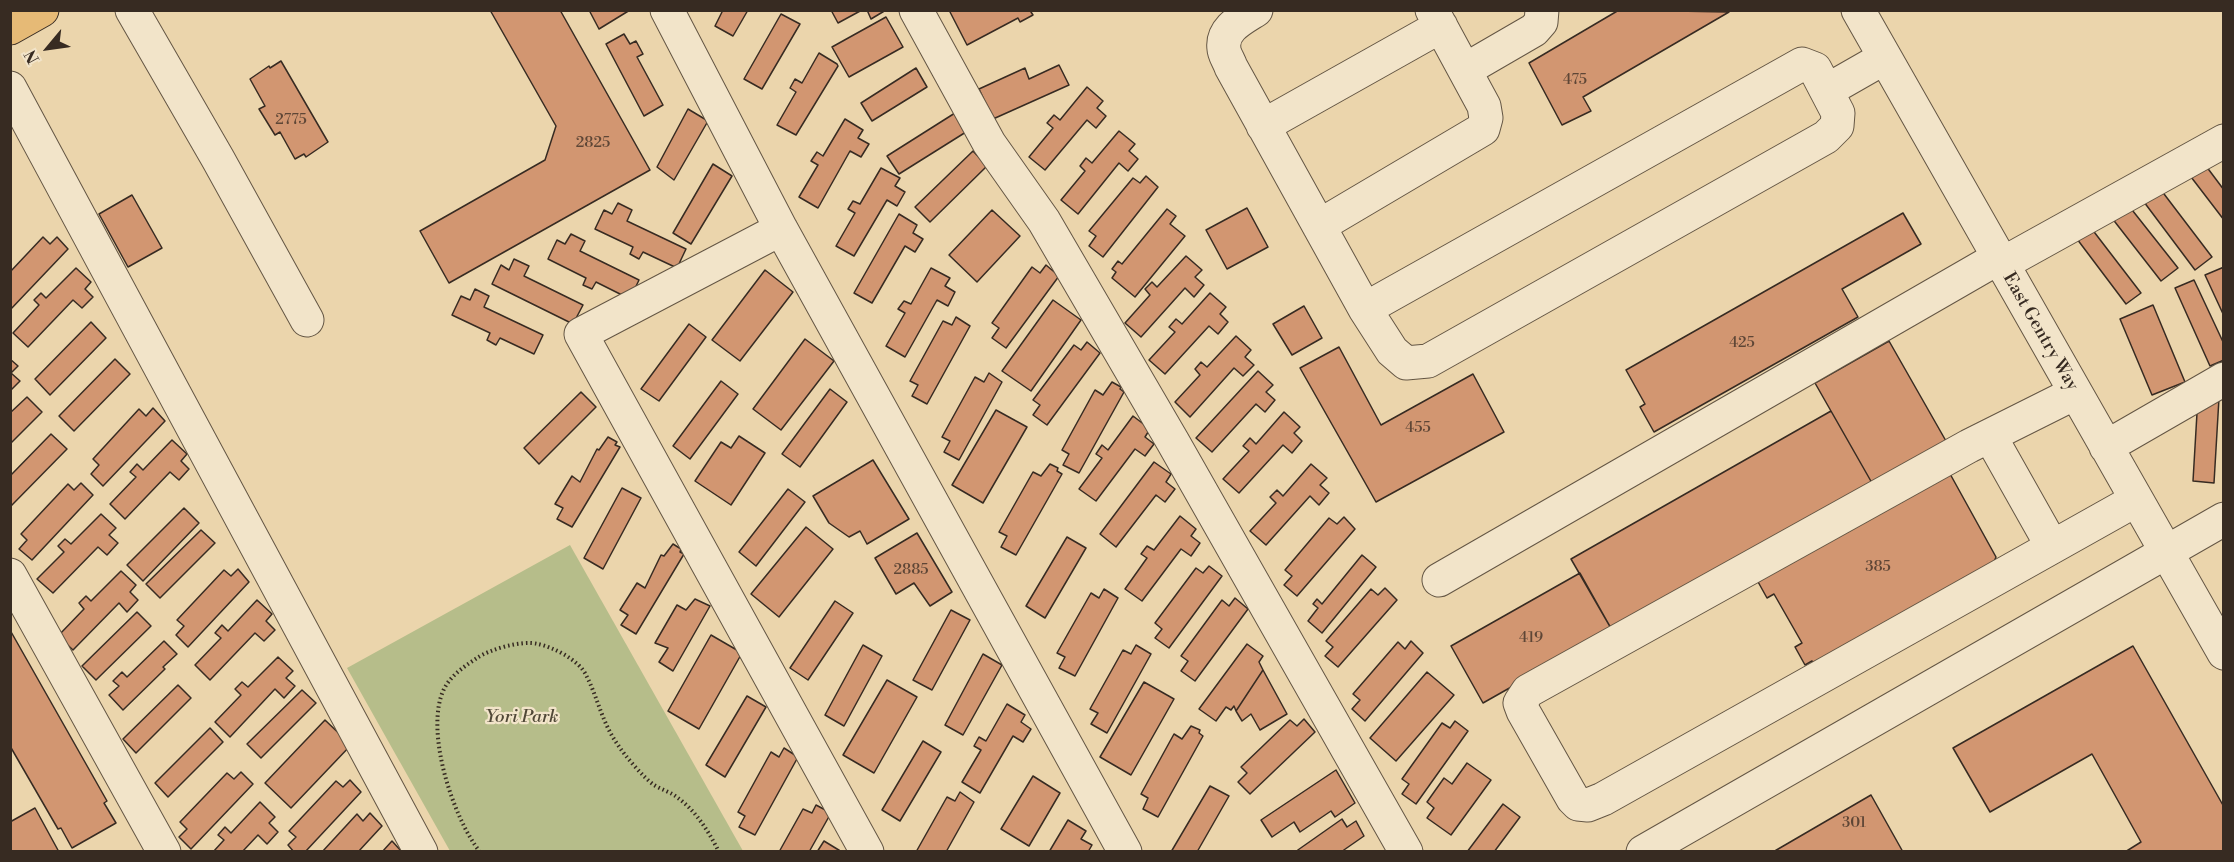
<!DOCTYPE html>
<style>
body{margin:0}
#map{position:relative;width:2234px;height:862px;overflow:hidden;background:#ebd5ac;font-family:"Libre Bodoni",serif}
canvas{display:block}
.frame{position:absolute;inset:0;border:12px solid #372b22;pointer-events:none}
.north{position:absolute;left:18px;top:18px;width:60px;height:60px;-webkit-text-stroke:4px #f2e4c9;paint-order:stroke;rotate:241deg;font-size:16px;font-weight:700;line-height:24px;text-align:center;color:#372b22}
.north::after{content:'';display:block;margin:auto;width:21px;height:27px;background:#372b22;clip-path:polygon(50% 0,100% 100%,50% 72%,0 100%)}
</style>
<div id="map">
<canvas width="2234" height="862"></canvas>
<div class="frame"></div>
<div class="north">N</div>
</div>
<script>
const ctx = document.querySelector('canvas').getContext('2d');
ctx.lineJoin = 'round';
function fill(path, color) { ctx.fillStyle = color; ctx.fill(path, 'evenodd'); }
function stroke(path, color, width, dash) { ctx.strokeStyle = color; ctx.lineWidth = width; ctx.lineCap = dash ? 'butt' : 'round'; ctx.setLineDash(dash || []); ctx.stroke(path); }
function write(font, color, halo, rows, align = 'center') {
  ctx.font = font + ' "Libre Bodoni",serif'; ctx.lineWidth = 4.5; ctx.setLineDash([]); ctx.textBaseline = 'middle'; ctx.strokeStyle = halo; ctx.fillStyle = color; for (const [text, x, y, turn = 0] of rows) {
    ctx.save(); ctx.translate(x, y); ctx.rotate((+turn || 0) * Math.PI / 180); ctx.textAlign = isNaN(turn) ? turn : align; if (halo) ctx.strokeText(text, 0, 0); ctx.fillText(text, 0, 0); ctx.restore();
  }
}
fill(new Path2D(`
 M570,545L743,851H450L347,668Z`), '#b6bd8a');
const building = new Path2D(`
 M490,10H560L650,170L449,283L420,231L545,160L556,126Z
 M589,10H630L599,29Z
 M723,10H748L733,36L715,26Z
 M831,10H862L838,23Z
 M867,10H886L871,19Z
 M949,10H1033L1031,12L1033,15L1020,22L1018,18L967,45Z
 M1619,10L1729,12L1583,97L1591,111L1562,125L1529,63Z
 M781,14L800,24L762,89L744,79Z
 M886,17L903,47L849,77L832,47Z
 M624,34L630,44L636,41L643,54L637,57L663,105L644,116L606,44Z
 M819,53L837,64L838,66L796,135L777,125L796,92L790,88L795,79L802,83Z
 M281,61L328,142L306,157L304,154L295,159L280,132L275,135L259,109L265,106L250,79L269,66L270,68Z
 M1059,65L1069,85L993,119L979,89L1025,68L1029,79Z
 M916,68L927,87L872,121L861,103Z
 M1087,87L1103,101L1097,108L1106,116L1096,128L1087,120L1045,170L1029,157L1053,128L1047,123L1054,115L1060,120Z
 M688,109L708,121L674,180L657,167Z
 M955,113L966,132L899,174L887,156Z
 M845,119L863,130L858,138L869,144L861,157L850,151L818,208L799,197L818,165L811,161L817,152L823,156Z
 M1119,131L1135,144L1129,151L1138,159L1128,171L1119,163L1078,214L1061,200L1085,171L1080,166L1086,158L1092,163Z
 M973,151L987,166L930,222L915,207Z
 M2203,162L2224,190V220L2188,173Z
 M713,164L732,176L691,244L673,233Z
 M881,168L900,178L895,186L905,192L897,206L887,200L854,256L836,246L855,213L848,209L853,201L860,204Z
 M1146,176L1158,187L1103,257L1089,246L1096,236L1089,231L1133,178L1140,183Z
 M2161,190L2212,257L2195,270L2144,202Z
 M132,195L162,248L128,267L99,214Z
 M2125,201L2178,268L2161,281L2108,213Z
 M618,203L632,210L627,221L686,249L677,268L643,252L639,259L630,254L633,247L595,229L604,210L612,214Z
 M1247,208L1268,247L1227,269L1206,230Z
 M1167,209L1176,216L1170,224L1185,236L1135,297L1112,278L1116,272L1112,269L1118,261L1122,264Z
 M992,210L1020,236L977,282L949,255Z
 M1903,213L1921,244L1842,289L1858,317L1654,432L1640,407L1645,404L1626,370Z
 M899,214L917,225L913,233L923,239L915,252L905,246L872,303L854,293Z
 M2088,224L2141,293L2126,304L2074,235Z
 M571,234L585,241L580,251L639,280L630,299L596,282L592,289L583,285L586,278L548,259L557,240L565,244Z
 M43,237L50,244L57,237L68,249L10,310V272Z
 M1186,256L1202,270L1195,277L1204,285L1194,297L1185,288L1141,337L1125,323L1150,295L1145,289L1152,282L1157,287Z
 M514,259L529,266L524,276L583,305L573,324L492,284L501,265L509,270Z
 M1046,265L1059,276L1006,348L992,338L999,328L992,323L1032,267L1040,273Z
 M2224,267V316L2205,275Z
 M76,268L91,282L85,289L93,297L82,308L73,300L28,347L13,333L39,305L34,300L41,293L46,298Z
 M931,268L950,278L945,286L955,292L948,306L937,300L905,357L886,346L905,313L898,309L904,301L911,304Z
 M765,270L793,292L740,361L712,340Z
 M2194,280L2224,344V360L2210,366L2175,288Z
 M475,289L489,296L484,307L543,335L534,354L500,338L496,345L487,340L490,333L452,315L461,296L470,300Z
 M1210,293L1226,307L1220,314L1228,322L1218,334L1209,326L1165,374L1149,360L1175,332L1169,327L1176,319L1182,324Z
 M1053,300L1081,320L1031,391L1002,371Z
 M2153,305L2185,382L2152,395L2120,319Z
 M1304,306L1322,338L1292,355L1273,324Z
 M956,317L970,326L927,404L912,396L918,385L910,381L943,321L952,325Z
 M91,322L106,338L50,395L35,379Z
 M689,324L706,337L659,401L641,389Z
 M1236,336L1251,350L1245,357L1254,365L1243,376L1234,368L1190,417L1175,402L1200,375L1195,369L1201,362L1207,367Z
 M805,339L834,361L781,430L753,409Z
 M1889,341L1946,441L1872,483L1815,383Z
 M1087,342L1100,353L1047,425L1033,415L1040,405L1033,400L1074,345L1081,350Z
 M1339,347L1381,425L1473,374L1504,432L1376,502L1300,368Z
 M10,359L18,366L11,373L20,381L10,391Z
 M115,359L130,374L74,431L59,416Z
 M1258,371L1273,385L1266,392L1275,400L1265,412L1256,404L1212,452L1196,438Z
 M989,373L1002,382L959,460L944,452L950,441L942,437L975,377L984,382Z
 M721,381L738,394L690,459L673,446Z
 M1112,382L1121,387L1120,389L1124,392L1079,473L1063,465L1069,454L1062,450L1095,390L1103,395Z
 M830,389L847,402L800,467L782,454Z
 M581,392L596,407L539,464L524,448Z
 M2198,396L2219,398L2214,483L2193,481Z
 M27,397L42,412L10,444V413Z
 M153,408L165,421L103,486L91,474L99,465L93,459L139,409L146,416Z
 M996,410L1027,427L983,503L952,485Z
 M1831,411L1872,483L1612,630L1571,559Z
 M1284,412L1300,427L1294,433L1302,441L1292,453L1283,445L1239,493L1223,479L1249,451L1243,446L1250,438L1256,444Z
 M1133,416L1150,429L1145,437L1154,444L1145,456L1135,449L1096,501L1079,489L1102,458L1096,454L1102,445L1108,450Z
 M51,434L67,449L11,506L10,476Z
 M739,436L765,453L731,505L695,481L721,442L731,448Z
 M608,437L617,442L615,445L620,447L572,527L557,519L563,508L555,504L572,476L580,482L597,449L599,450Z
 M172,440L187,454L181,461L189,469L179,480L170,472L125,519L110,504L136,477L130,472L137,464L143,470Z
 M873,460L909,519L867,544L860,531L849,537L829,523L813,496Z
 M1154,462L1171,474L1166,482L1175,489L1165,502L1156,495L1116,547L1100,534Z
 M1050,464L1058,468L1057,471L1062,474L1016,555L1001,547L1007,536L999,532L1033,472L1041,476Z
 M1311,464L1327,478L1320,485L1329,493L1319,505L1310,496L1266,545L1250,531L1276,503L1270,497L1277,490L1283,496Z
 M1949,472L1996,557L1994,562L1814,664L1812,661L1805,665L1795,647L1802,643L1774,594L1767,598L1757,580Z
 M81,483L93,495L32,560L19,549L27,540L21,534L68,484L74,490Z
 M622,488L641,498L603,569L584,558Z
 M788,489L805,502L756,566L739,552Z
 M184,508L199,523L143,581L127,565Z
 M101,514L116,528L109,535L118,543L107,555L98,547L53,593L37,579L64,552L58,546L65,539L71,544Z
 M1180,516L1196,529L1191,536L1200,543L1191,556L1181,549L1142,601L1125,589L1147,558L1141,554L1147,546L1154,550Z
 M1344,517L1355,529L1297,596L1284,585L1292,576L1285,570L1329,518L1337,524Z
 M806,527L833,549L779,617L751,594Z
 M201,530L215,543L160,598L146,584Z
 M917,533L952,592L930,606L914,583L896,594L875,558Z
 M1067,537L1086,548L1045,618L1026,606Z
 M673,544L681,549L680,552L684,554L636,634L621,625L628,615L620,610L637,583L645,588L661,555L664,556Z
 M1362,555L1376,567L1322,633L1308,621L1318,608L1313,604L1317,599L1322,604Z
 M1209,566L1222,576L1169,648L1155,638L1162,629L1155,623L1196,568L1203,573Z
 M238,569L249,582L188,647L176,635L184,626L177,620L224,570L231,576Z
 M121,571L136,585L130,592L138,600L127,612L119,603L73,650L58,636L84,609L79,603L86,596L91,601Z
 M1580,573L1612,630L1483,703L1451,646Z
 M1385,588L1397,600L1338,667L1325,656L1333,647L1326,641L1371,589L1378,595Z
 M1104,589L1118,598L1075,676L1059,668L1065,657L1057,653L1091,593L1099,598Z
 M1235,598L1248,609L1195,681L1181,671L1188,661L1181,656L1222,600L1229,606Z
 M695,599L710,606L673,671L659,662L668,648L655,643L677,605L686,610Z
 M257,600L272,614L266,621L275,630L264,641L255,633L210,680L195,665L221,638L215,633L222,625L228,631Z
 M835,601L853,613L808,680L790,668Z
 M951,610L970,620L932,690L913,680Z
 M137,612L151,626L96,680L82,666Z
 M10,630L107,801L104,803L116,823L72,848L61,828L58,829L10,746Z
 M711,635L742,653L699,729L668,711Z
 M164,641L177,654L163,667L165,669L123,710L109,695L119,686L113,681L122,672L127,677Z
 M1411,641L1423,653L1365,721L1352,709L1360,700L1353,694L1398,642L1405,649Z
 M1247,644L1263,656L1259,662L1263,670L1236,711L1234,706L1231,710L1226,707L1216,721L1199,709Z
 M863,645L882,656L844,726L825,715Z
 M1136,645L1151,654L1107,733L1091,724L1098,713L1090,709L1123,650L1131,654Z
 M2133,646L2224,807V852H2125L2141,842L2092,754L1990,812L1953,748Z
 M983,654L1002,665L963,735L945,725Z
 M278,657L293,671L286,678L295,686L284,698L275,689L230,737L215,722L241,695L235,689L242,682L248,687Z
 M1263,670L1287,714L1260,730L1251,714L1242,721L1236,711Z
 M1427,672L1454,695L1396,761L1370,738Z
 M887,680L917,697L874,773L843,755Z
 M1144,682L1174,699L1131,775L1100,757Z
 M178,685L191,698L136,753L123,739Z
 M302,690L316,703L261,758L247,744Z
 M747,696L766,707L725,777L706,765Z
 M1007,704L1025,715L1021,722L1031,729L1023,742L1013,736L980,793L962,782L981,750L974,746L979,737L986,741Z
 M1304,719L1315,732L1250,794L1238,782L1247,773L1241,767L1290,720L1297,726Z
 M325,720L351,745L291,808L265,783Z
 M1455,721L1468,731L1416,804L1402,794L1409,784L1402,779L1442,723L1450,728Z
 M1191,726L1200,730L1199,733L1203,736L1158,817L1143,809L1148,798L1141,794L1174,734L1182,739Z
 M210,728L223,742L168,797L155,783Z
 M923,741L941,752L900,821L882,810Z
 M784,748L798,757L755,835L739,827L745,816L738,812L771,752L779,757Z
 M1467,763L1491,780L1451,835L1427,818L1434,808L1427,802L1444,778L1452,784Z
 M1336,770L1355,803L1335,817L1331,811L1300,832L1294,822L1272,837L1261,820Z
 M241,772L253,784L191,849L179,837L187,829L180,822L227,773L234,779Z
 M1033,776L1060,793L1029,846L1001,829Z
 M350,780L361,792L305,852H294L288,845L296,837L289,831L336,781L343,787Z
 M1210,786L1229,796L1197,852H1171Z
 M960,792L974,802L946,852H916L947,797L955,801Z
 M1871,795L1903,852H1773Z
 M260,802L275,817L269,823L278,832L267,844L258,835L242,852H213L224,840L218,835L225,827L231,833Z
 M1503,804L1520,817L1494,852H1467Z
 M816,805L831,813L809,852H779L803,809L812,813Z
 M35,808L59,852H10V822Z
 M370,813L382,826L358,852H322L357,814L363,821Z
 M1342,819L1347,827L1356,821L1364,836L1341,852H1295Z
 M1068,820L1086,831L1081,839L1092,845L1088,852H1049Z
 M392,841L402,852H382Z
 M824,841L842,852H817Z`);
fill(building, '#d29671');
stroke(building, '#372b22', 1.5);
const minor = new Path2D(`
 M132,10L218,159L307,320
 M667,10L781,229L1125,852
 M916,10L989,143L1044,221L1173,442L1406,852
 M1256,10C1242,19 1221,29 1224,49C1224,54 1229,61 1231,67L1365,309L1392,351L1406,363L1428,361L1826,137L1837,126L1838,113L1815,69L1802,64L1365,309
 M1858,10L2224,653
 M1465,70L1534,30L1541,22L1542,10
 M10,88L421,852
 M1828,90L1884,58
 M1263,126L1441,26
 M1319,226L1483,129L1486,118L1484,106L1432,10
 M781,229L581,334L867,852
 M2002,264L2224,141
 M2075,393L1969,446L1528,691L1520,703L1523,711L1573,799L1578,804L1588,805L1603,799L2136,500
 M1990,436L2052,546
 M2106,447L2224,379
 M10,575L164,852
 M1439,580L1998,258
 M1643,852L2224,519`);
const major = new Path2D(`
 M10,28L42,10`);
stroke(minor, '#645644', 35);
stroke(major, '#372b22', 35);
stroke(new Path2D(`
 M480,852C453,818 424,730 444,689C451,675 465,666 477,658C490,649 522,640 538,644C553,647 579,660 586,675C598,698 602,723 618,745C625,756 644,778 654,785C662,790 671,792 678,798C696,811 709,832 719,852`), '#372b22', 4, [1.5, 3]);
stroke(minor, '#f2e4c9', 33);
stroke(major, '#e6ba76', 33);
write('15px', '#5e4636', null, [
 ["475",1575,80],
 ["2775",291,120],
 ["2825",593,143],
 ["425",1742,343],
 ["455",1418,428],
 ["385",1878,567],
 ["2885",911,570],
 ["419",1531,638],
 ["301",1854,823]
]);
write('18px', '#372b22', '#f2e4c9', [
 ["East Gentry Way",2040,332,60]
]);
write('italic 18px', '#504837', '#f2e4c9', [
 ["Yori Park",522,718]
]);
</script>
